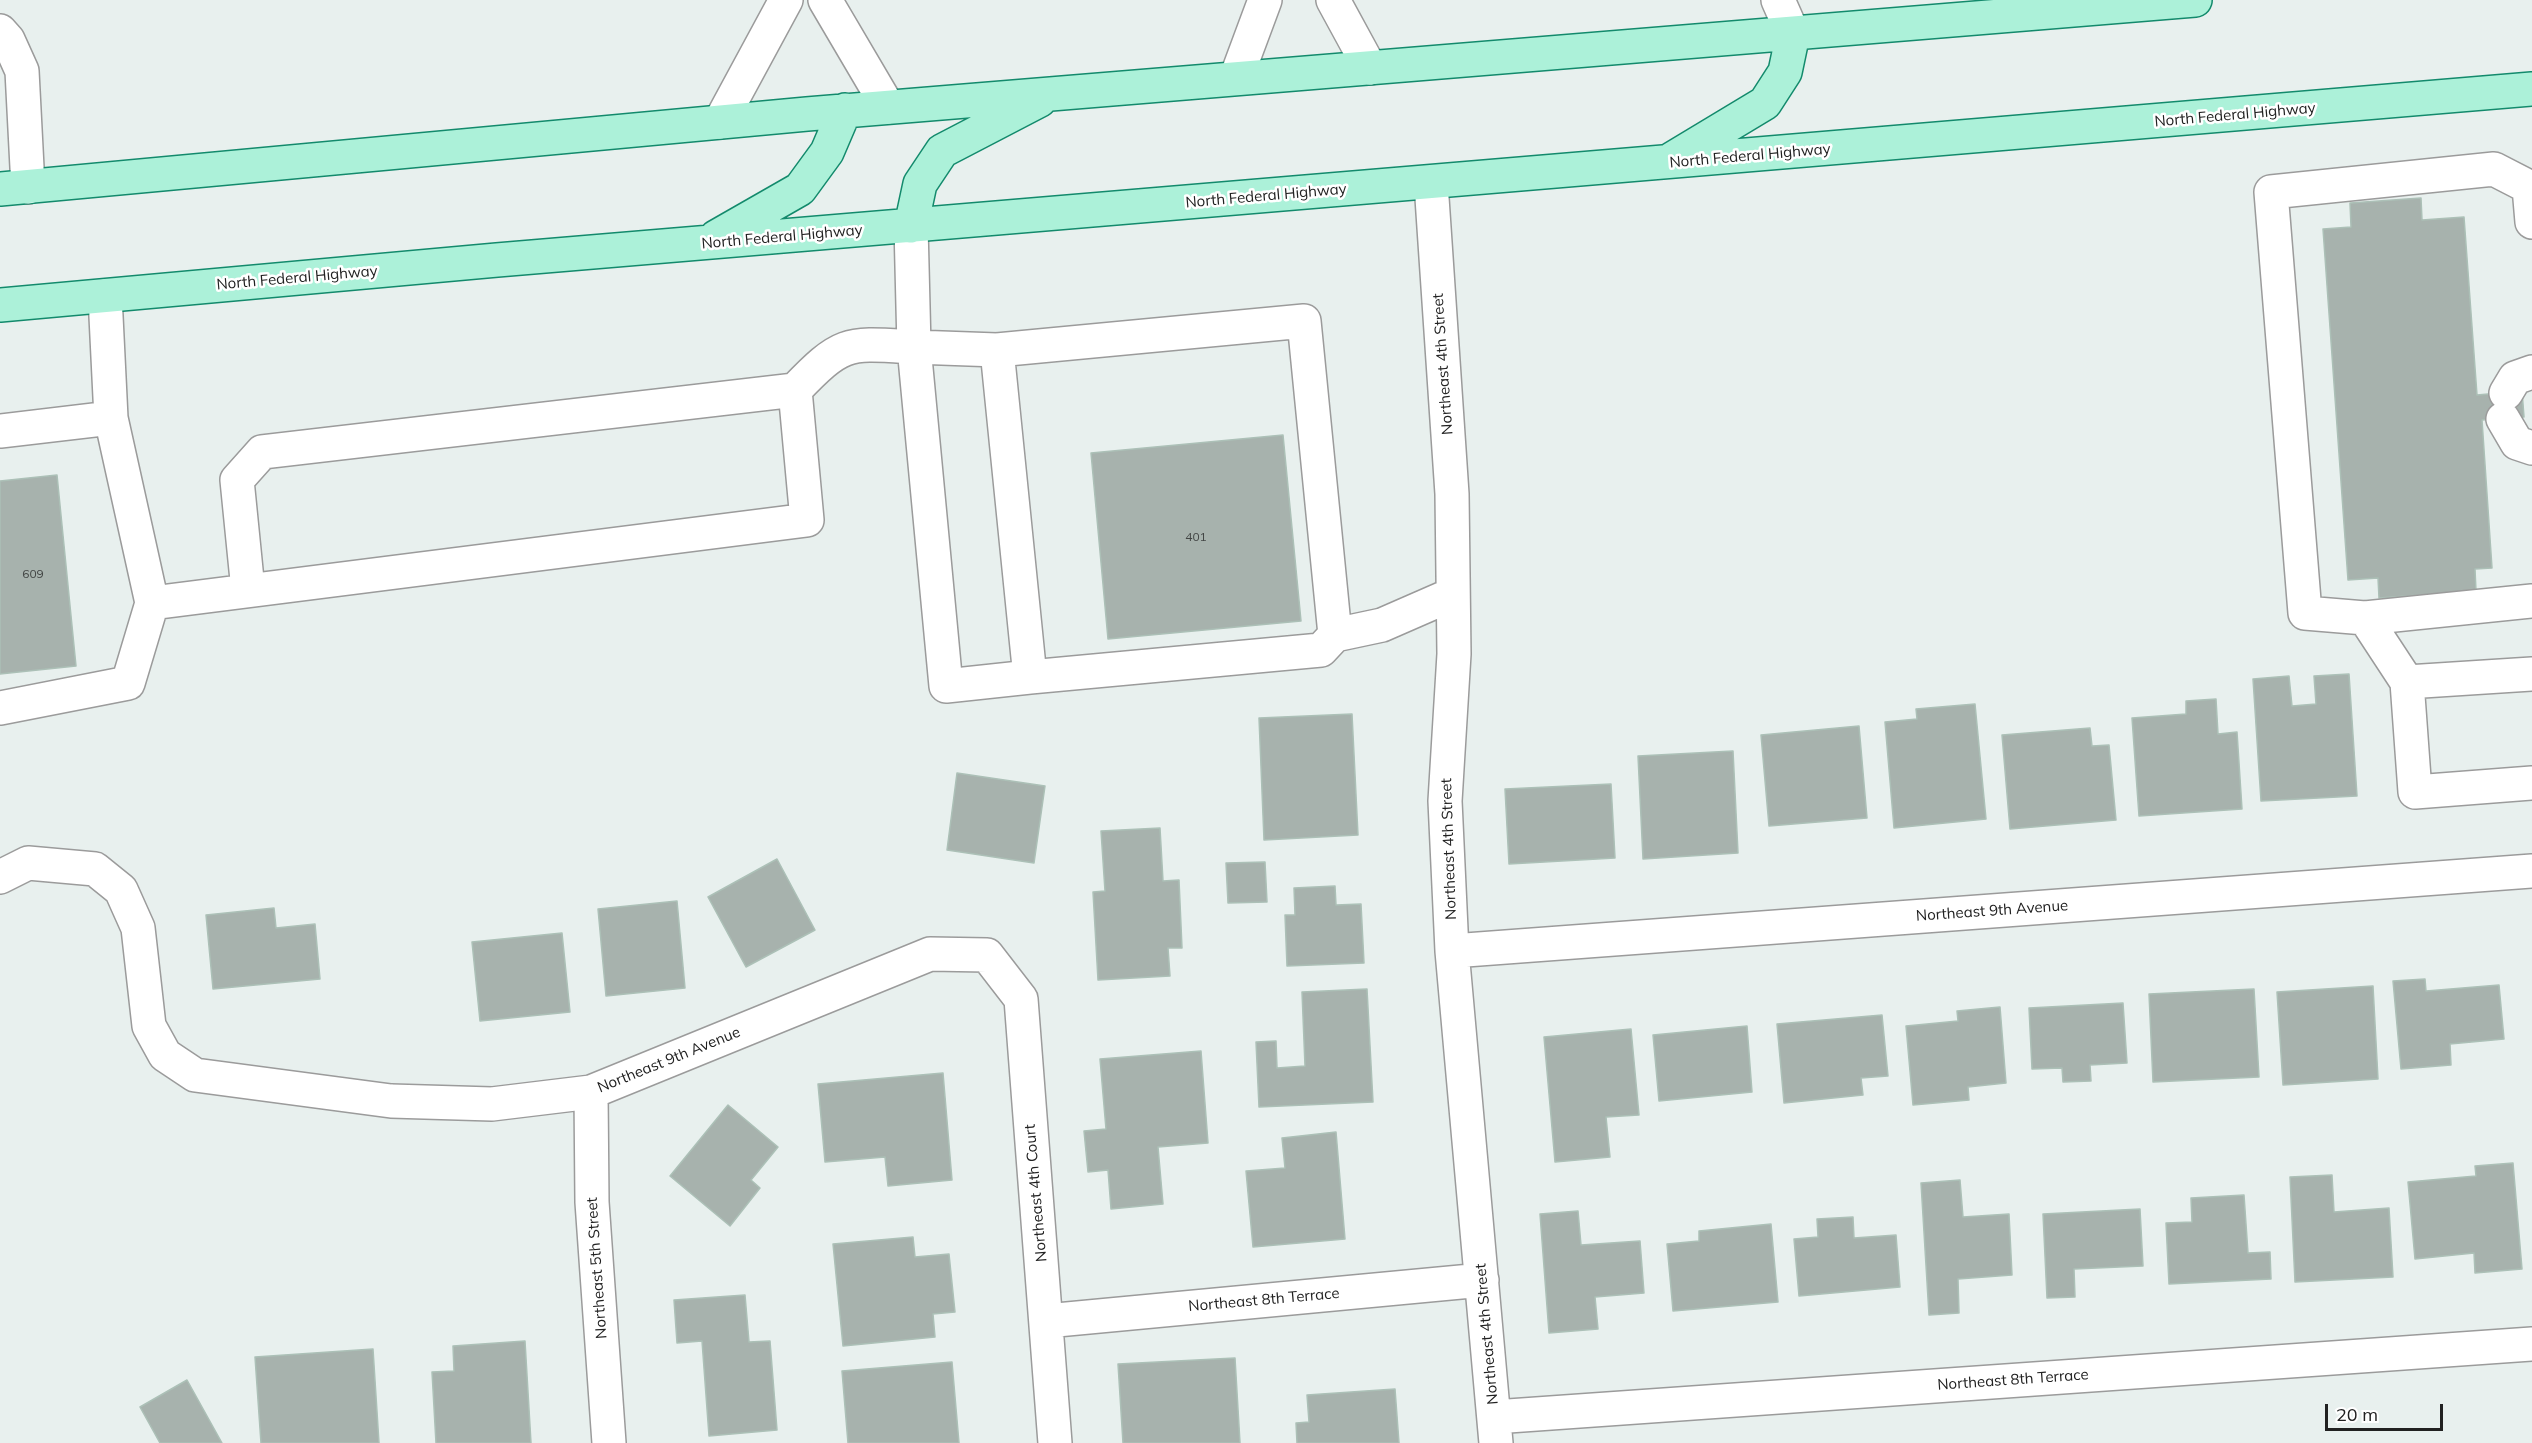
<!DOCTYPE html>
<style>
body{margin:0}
#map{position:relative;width:2532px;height:1443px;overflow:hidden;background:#e8f0ee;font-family:Mulish,sans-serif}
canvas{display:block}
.scale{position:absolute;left:2325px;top:1404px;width:118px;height:27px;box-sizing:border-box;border:3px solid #212121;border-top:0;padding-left:8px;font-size:18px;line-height:21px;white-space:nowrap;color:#212121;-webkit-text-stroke:4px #fff;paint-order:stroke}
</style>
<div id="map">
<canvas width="2532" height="1443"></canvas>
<div class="scale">20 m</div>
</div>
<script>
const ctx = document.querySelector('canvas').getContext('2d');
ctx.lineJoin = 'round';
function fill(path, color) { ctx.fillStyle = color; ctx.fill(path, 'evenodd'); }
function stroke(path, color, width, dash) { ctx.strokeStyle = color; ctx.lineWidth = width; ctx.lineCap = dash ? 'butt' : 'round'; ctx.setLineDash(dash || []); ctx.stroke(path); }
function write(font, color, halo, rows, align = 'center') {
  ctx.font = font + ' Mulish,sans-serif'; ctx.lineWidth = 5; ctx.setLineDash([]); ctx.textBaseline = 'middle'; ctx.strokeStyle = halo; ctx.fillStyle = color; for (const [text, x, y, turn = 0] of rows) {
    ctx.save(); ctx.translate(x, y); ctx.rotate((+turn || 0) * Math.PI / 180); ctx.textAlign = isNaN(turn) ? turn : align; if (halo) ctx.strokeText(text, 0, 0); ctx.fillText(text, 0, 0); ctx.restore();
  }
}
const building = new Path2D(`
 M2421,198L2422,220L2464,217L2477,395L2522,391L2524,417L2482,420L2492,568L2475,569L2476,591L2379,598L2378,578L2348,580L2323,229L2351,227L2350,203Z
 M1283,435L1301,621L1108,639L1091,453Z
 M57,475L76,666L0,674V481Z
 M2349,674L2357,796L2261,801L2253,679L2289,676L2292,706L2316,704L2314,676Z
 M2216,699L2218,734L2237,732L2242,809L2139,816L2132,718L2186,714V701Z
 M1975,704L1986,819L1894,828L1885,722L1917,719L1916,709Z
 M1352,714L1358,835L1264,840L1259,718Z
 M1859,726L1867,818L1769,826L1761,735Z
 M2090,728L2092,746L2109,745L2116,820L2010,829L2002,735Z
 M1733,751L1738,853L1643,859L1638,756Z
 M957,773L1045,786L1034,863L947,850Z
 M1611,784L1615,858L1509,864L1505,789Z
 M1160,828L1163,881L1179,880L1182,948H1168L1170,976L1098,980L1093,892L1105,891L1101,831Z
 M777,859L815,930L746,967L708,897Z
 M1265,862L1267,902L1228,903L1226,863Z
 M1335,886L1336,905L1361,904L1364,963L1287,966L1285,915H1295L1294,888Z
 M677,901L685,988L606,996L598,909Z
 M274,908L276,928L315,924L320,979L213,989L206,915Z
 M562,933L570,1012L480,1021L472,942Z
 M2425,979L2426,991L2499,985L2504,1039L2450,1044L2451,1065L2401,1069L2393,981Z
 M2373,986L2378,1079L2283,1085L2277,992Z
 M1367,989L1373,1102L1259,1107L1256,1042L1276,1041L1277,1068L1305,1066L1302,992Z
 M2254,989L2259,1077L2153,1082L2149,994Z
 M2123,1003L2127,1063L2090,1065L2091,1081L2063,1082L2062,1068L2032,1069L2029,1008Z
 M2000,1007L2006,1083L1968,1087L1969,1100L1913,1105L1906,1026L1958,1021L1957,1011Z
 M1882,1015L1888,1076L1861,1078L1863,1095L1784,1103L1777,1024Z
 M1747,1026L1752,1092L1659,1101L1653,1035Z
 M1631,1029L1639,1115L1606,1117L1610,1157L1555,1162L1544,1037Z
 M1201,1051L1208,1143L1158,1147L1163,1204L1111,1209L1108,1170L1088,1172L1084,1131L1106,1129L1100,1059Z
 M943,1073L952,1180L888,1186L885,1157L825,1162L818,1084Z
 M728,1105L778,1147L751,1180L760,1188L730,1226L670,1176Z
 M1336,1132L1345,1239L1253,1247L1246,1171L1285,1168L1282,1138Z
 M2513,1163L2522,1269L2475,1273L2474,1253L2415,1259L2408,1182L2476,1176L2475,1166Z
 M2332,1175L2334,1212L2389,1208L2393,1277L2295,1282L2290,1177Z
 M1960,1180L1963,1217L2009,1214L2012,1275L1958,1279L1959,1313L1929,1315L1921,1183Z
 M2244,1195L2248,1253L2270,1252L2271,1279L2169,1284L2166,1223L2192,1222L2191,1198Z
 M2140,1209L2143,1266L2074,1269L2075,1297L2047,1298L2043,1214Z
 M1578,1211L1581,1245L1640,1241L1644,1293L1595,1297L1598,1329L1549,1333L1540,1214Z
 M1853,1217L1854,1238L1896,1235L1900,1287L1799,1296L1794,1239L1818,1237L1817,1219Z
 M1771,1224L1778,1302L1673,1311L1667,1244L1699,1241V1231Z
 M913,1237L915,1257L949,1254L955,1312L933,1314L935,1337L843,1346L833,1244Z
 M745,1295L749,1342L770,1341L777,1430L709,1436L702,1341L677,1343L674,1300Z
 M525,1341L531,1443H436L432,1372L454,1371L453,1346Z
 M373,1349L379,1443H261L255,1357Z
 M1235,1358L1240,1443H1123L1118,1364Z
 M952,1362L959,1443H848L842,1371Z
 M187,1380L222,1443H160L140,1407Z
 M1395,1389L1399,1443H1297L1296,1423L1309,1422L1307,1395Z`);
fill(building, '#a7b2ad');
stroke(building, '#acc0b7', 1.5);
const minor = new Path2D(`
 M825,0L888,107
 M1333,0L1370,68
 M1778,0L1793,34
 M0,31L8,40L22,71L28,187
 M1236,78L1265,0
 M720,122L786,0
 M1431,183L1452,494L1454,654L1445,801L1452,951L1496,1443
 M2532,222L2529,187L2494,169L2271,192L2305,613L2365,618L2532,601
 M911,226L914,347L997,350
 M105,296L111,418L152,603L807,520L795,390L262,452L237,480L248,590
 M795,390C843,340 847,343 914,347L946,686L1030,677
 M2506,393L2515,378L2532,372
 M2503,419L2517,443L2532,448
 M0,431L111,418
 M2365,618L2407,682
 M1335,635L1321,650L1030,677L997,350L1304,321L1335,635L1382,625L1453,594
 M2532,674L2407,682L2415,792L2532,783
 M0,708L128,683L152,603
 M0,877L28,863L95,869L121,890L138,928L149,1026L165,1055L195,1075L391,1101L492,1104L591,1092L930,954L987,955L1021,999L1055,1443
 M1452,951L2532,871
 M591,1092L592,1202L609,1443
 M1046,1321L1482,1280
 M1494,1417L2532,1344`);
const major = new Path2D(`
 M1672,159L1765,103L1785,72L1793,34
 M0,189L807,114L2195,0
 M911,226L920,184L942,151L1040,100
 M716,237L800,189L827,152L845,110
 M0,305L497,260L2532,89`);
stroke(minor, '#9b9b9b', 36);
stroke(major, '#138a6c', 36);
stroke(minor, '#fff', 33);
stroke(major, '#acf1d9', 33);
write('12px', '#424544', null, [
 ["401",1196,537],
 ["609",33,574]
]);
write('15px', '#212121', '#fff', [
 ["North Federal Highway",2235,115,-5],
 ["North Federal Highway",1750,156,-5],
 ["North Federal Highway",1266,196,-5],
 ["North Federal Highway",782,237,-5],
 ["North Federal Highway",297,278,-5],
 ["Northeast 4th Street",1443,364,-94],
 ["Northeast 4th Street",1449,849,-92],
 ["Northeast 9th Avenue",1992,911,-4],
 ["Northeast 9th Avenue",669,1060,-22],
 ["Northeast 4th Court",1036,1193,-95],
 ["Northeast 5th Street",597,1268,-94],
 ["Northeast 8th Terrace",1264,1300,-5],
 ["Northeast 4th Street",1487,1334,-95],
 ["Northeast 8th Terrace",2013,1380,-4]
]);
</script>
